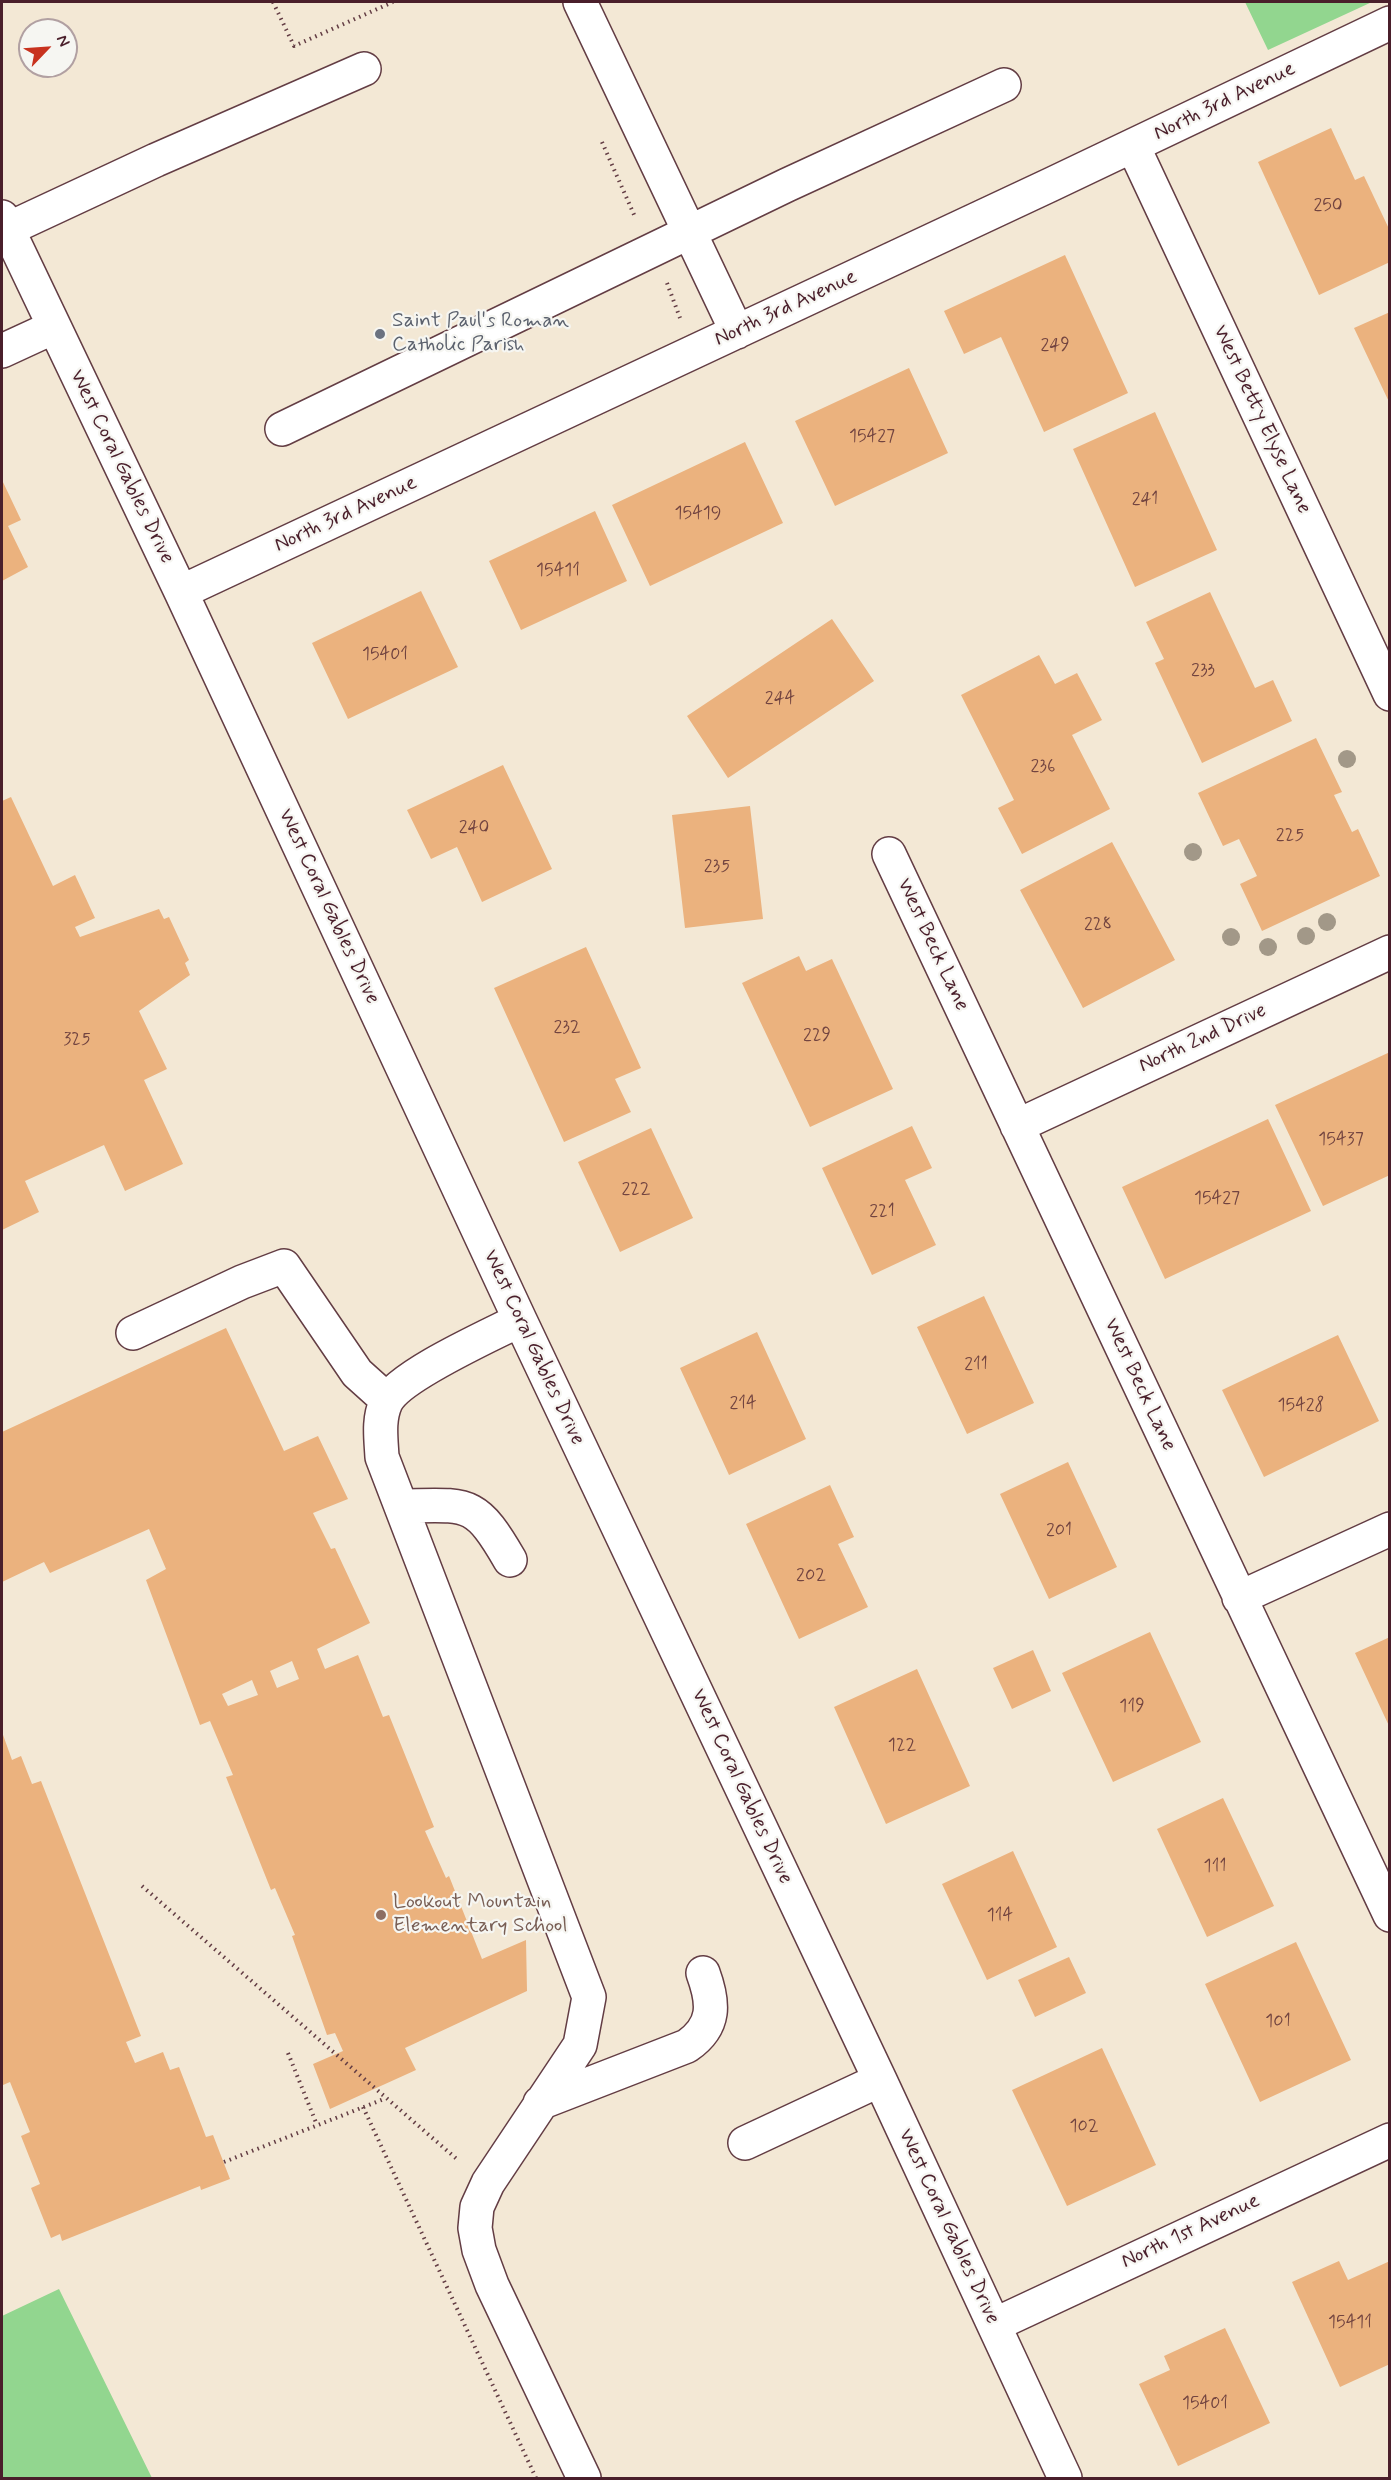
<!DOCTYPE html>
<style>
body{margin:0}
#map{position:relative;width:1391px;height:2480px;overflow:hidden;background:#f3e8d5;font-family:Mynerve,sans-serif}
canvas{display:block}
.frame{position:absolute;inset:0;border:3px solid #4a1f2b;pointer-events:none}
.north{position:absolute;left:18px;top:18px;width:60px;height:60px;box-sizing:border-box;background:#f6f6f2;border:2px solid #b1a0a2;border-radius:50%;rotate:65deg;font-size:16px;font-weight:700;line-height:24px;text-align:center;color:#4a1f2b}
.north::after{content:'';display:block;margin:auto;width:21px;height:27px;background:#c8321e;clip-path:polygon(50% 0,100% 100%,50% 72%,0 100%)}
</style>
<div id="map">
<canvas width="1391" height="2480"></canvas>
<div class="frame"></div>
<div class="north">N</div>
</div>
<script>
const ctx = document.querySelector('canvas').getContext('2d');
ctx.lineJoin = 'round';
function fill(path, color) { ctx.fillStyle = color; ctx.fill(path, 'evenodd'); }
function stroke(path, color, width, dash) { ctx.strokeStyle = color; ctx.lineWidth = width; ctx.lineCap = dash ? 'butt' : 'round'; ctx.setLineDash(dash || []); ctx.stroke(path); }
function write(font, color, halo, rows, align = 'center') {
  ctx.font = font + ' Mynerve,sans-serif'; ctx.lineWidth = 4.5; ctx.setLineDash([]); ctx.textBaseline = 'middle'; ctx.strokeStyle = halo; ctx.fillStyle = color; for (const [text, x, y, turn = 0] of rows) {
    ctx.save(); ctx.translate(x, y); ctx.rotate((+turn || 0) * Math.PI / 180); ctx.textAlign = isNaN(turn) ? turn : align; if (halo) ctx.strokeText(text, 0, 0); ctx.fillText(text, 0, 0); ctx.restore();
  }
}
fill(new Path2D(`
 M1245,2H1372L1268,50Z
 M59,2289L152,2478H2V2316Z`), '#92d68f');
fill(new Path2D(`
 M1331,128L1355,180L1364,176L1390,231V262L1319,295L1258,162Z
 M1065,255L1128,393L1044,432L1001,337L964,354L944,311Z
 M1390,312V404L1354,328Z
 M909,368L948,453L835,506L795,421Z
 M1155,412L1217,550L1135,587L1073,449Z
 M745,442L783,523L650,586L612,505Z
 M2,480L21,520L8,526L28,567L2,581Z
 M595,511L627,581L521,630L489,561Z
 M421,591L458,667L348,719L312,643Z
 M1210,592L1255,688L1273,680L1292,721L1202,763L1155,663L1164,659L1146,622Z
 M832,619L874,681L728,778L687,716Z
 M1039,655L1055,684L1077,673L1102,720L1072,735L1110,809L1022,854L998,808L1014,800L961,695Z
 M1316,738L1342,792L1334,795L1352,832L1358,829L1380,876L1262,931L1240,884L1257,876L1239,839L1223,846L1198,793Z
 M503,765L552,869L482,902L457,847L431,859L407,810Z
 M11,797L53,886L75,875L95,918L75,927L80,937L159,909L164,919L169,917L189,960L185,963L190,975L139,1011L167,1069L144,1080L183,1164L125,1191L104,1145L25,1181L39,1212L2,1230V801Z
 M750,806L763,919L685,928L672,815Z
 M1112,842L1175,960L1083,1008L1020,890Z
 M586,947L641,1068L615,1079L631,1112L564,1142L494,988Z
 M799,956L806,971L832,959L893,1089L810,1127L742,983Z
 M1390,1052V1175L1323,1206L1275,1105Z
 M1268,1119L1311,1211L1165,1279L1122,1187Z
 M912,1126L932,1168L905,1180L936,1245L872,1275L822,1168Z
 M651,1128L693,1218L620,1252L578,1162Z
 M984,1296L1034,1403L967,1434L917,1327Z
 M226,1328L284,1451L318,1436L348,1499L313,1513L331,1549L335,1548L370,1623L317,1649L325,1669L358,1655L383,1717L389,1715L434,1827L425,1831L446,1878L449,1876L482,1959L526,1940L527,1991L405,2048L416,2070L330,2109L313,2064L343,2051L335,2033L327,2035L292,1936L295,1935L275,1888L271,1890L226,1777L233,1775L210,1721L200,1725L146,1580L166,1569L149,1529L50,1573L44,1562L2,1582V1432ZM292,1661L299,1679L277,1688L270,1671ZM252,1680L258,1695L228,1706L222,1694Z
 M757,1332L806,1439L729,1475L680,1368Z
 M1338,1335L1379,1421L1264,1477L1222,1390Z
 M1068,1462L1117,1567L1049,1599L1000,1494Z
 M830,1485L854,1537L838,1544L868,1607L799,1639L746,1524Z
 M1150,1632L1201,1742L1113,1782L1062,1673Z
 M1390,1637V1728L1355,1653Z
 M1033,1650L1051,1691L1012,1709L993,1668Z
 M917,1669L970,1786L886,1824L834,1707Z
 M2,1732L12,1760L21,1756L32,1784L41,1781L141,2036L126,2042L135,2063L163,2052L170,2070L179,2067L206,2137L213,2135L230,2179L201,2190L200,2186L62,2241L60,2234L51,2238L31,2188L40,2184L21,2136L30,2132L10,2082L3,2085L2,2081Z
 M1223,1798L1274,1906L1207,1937L1157,1829Z
 M1013,1851L1057,1947L987,1980L942,1884Z
 M1296,1942L1351,2060L1260,2102L1205,1984Z
 M1069,1957L1086,1993L1035,2017L1018,1980Z
 M1102,2048L1156,2165L1067,2206L1012,2090Z
 M1339,2261L1348,2280L1390,2261V2364L1340,2387L1292,2282Z
 M1225,2328L1270,2423L1178,2466L1139,2384L1170,2370L1164,2356Z`), '#ebb27e');
const minor = new Path2D(`
 M580,2L737,332
 M1133,146L1390,694
 M2,217L181,592L520,1320L880,2080L1065,2478
 M8,229L156,160L364,69
 M2,351L54,327
 M282,429L787,185L1004,85
 M181,592L1050,185L1390,23
 M889,854L1390,1915
 M1017,1126L1390,952
 M520,1320C491,1335 400,1375 386,1402C378,1420 381,1438 382,1457L589,1997L580,2045L488,2183L477,2207L475,2228L479,2250L492,2285L584,2478
 M133,1333L242,1282L284,1266L357,1373L387,1400
 M401,1506C468,1505 475,1499 510,1560
 M1239,1598L1390,1529
 M540,2103L687,2046C716,2026 714,2003 703,1973
 M745,2143L880,2080
 M994,2325L1390,2140`);
stroke(minor, '#633d44', 36);
stroke(new Path2D(`
 M273,2L294,46L393,2
 M602,142L635,217
 M667,283L680,318
 M142,1886L459,2161
 M288,2053L317,2125
 M363,2107L536,2478
 M224,2162L384,2099`), '#633d44', 4, [1.5, 4.5]);
stroke(minor, '#fff', 33);
ctx.fillStyle = '#a29888';
for (const [x, y] of [
 [1347,759],
 [1193,852],
 [1327,922],
 [1306,936],
 [1231,937],
 [1268,947]
]) { ctx.beginPath(); ctx.arc(x, y, 9, 0, 2 * Math.PI); ctx.fill(); }
for (const [x, y, r, color] of [
 [380,334,6,"#6b7280"],
 [381,1915,6,"#8d6e63"]
]) { const dot = new Path2D(); dot.arc(x, y, r, 0, 2 * Math.PI); ctx.fillStyle = color; ctx.fill(dot); stroke(dot, '#f6f6f2', 2); }
write('18px', '#724440', null, [
 ["250",1328,206],
 ["249",1055,346],
 ["15427",872,437],
 ["241",1145,500],
 ["15419",698,514],
 ["15411",558,571],
 ["15401",385,655],
 ["233",1203,671],
 ["244",780,699],
 ["236",1043,767],
 ["240",474,828],
 ["225",1290,836],
 ["235",717,867],
 ["228",1098,925],
 ["232",567,1028],
 ["229",817,1036],
 ["325",77,1040],
 ["15437",1341,1140],
 ["222",636,1190],
 ["15427",1217,1199],
 ["221",882,1212],
 ["211",976,1365],
 ["214",743,1404],
 ["15428",1301,1406],
 ["201",1059,1531],
 ["202",811,1576],
 ["119",1132,1707],
 ["122",902,1746],
 ["111",1215,1867],
 ["114",1000,1916],
 ["101",1278,2022],
 ["102",1084,2127],
 ["15411",1350,2323],
 ["15401",1205,2404]
]);
write('21px', '#4a1f2b', '#f6f6f2', [
 ["North 3rd Avenue",1225,102,-26],
 ["North 3rd Avenue",786,309,-25],
 ["West Betty Elyse Lane",1261,420,65],
 ["West Coral Gables Drive",121,467,64],
 ["North 3rd Avenue",346,515,-25],
 ["West Coral Gables Drive",328,907,65],
 ["West Beck Lane",932,945,65],
 ["North 2nd Drive",1203,1039,-25],
 ["West Coral Gables Drive",533,1348,65],
 ["West Beck Lane",1139,1385,65],
 ["West Coral Gables Drive",741,1787,65],
 ["West Coral Gables Drive",948,2227,65],
 ["North 1st Avenue",1191,2232,-25]
]);
write('21px', '#5b616d', '#f6f6f2', [
 ["Saint Paul's Roman",392,322],
 ["Catholic Parish",392,346]
], 'left');
write('21px', '#785e54', '#f6f6f2', [
 ["Lookout Mountain",393,1903],
 ["Elementary School",393,1927]
], 'left');
</script>
